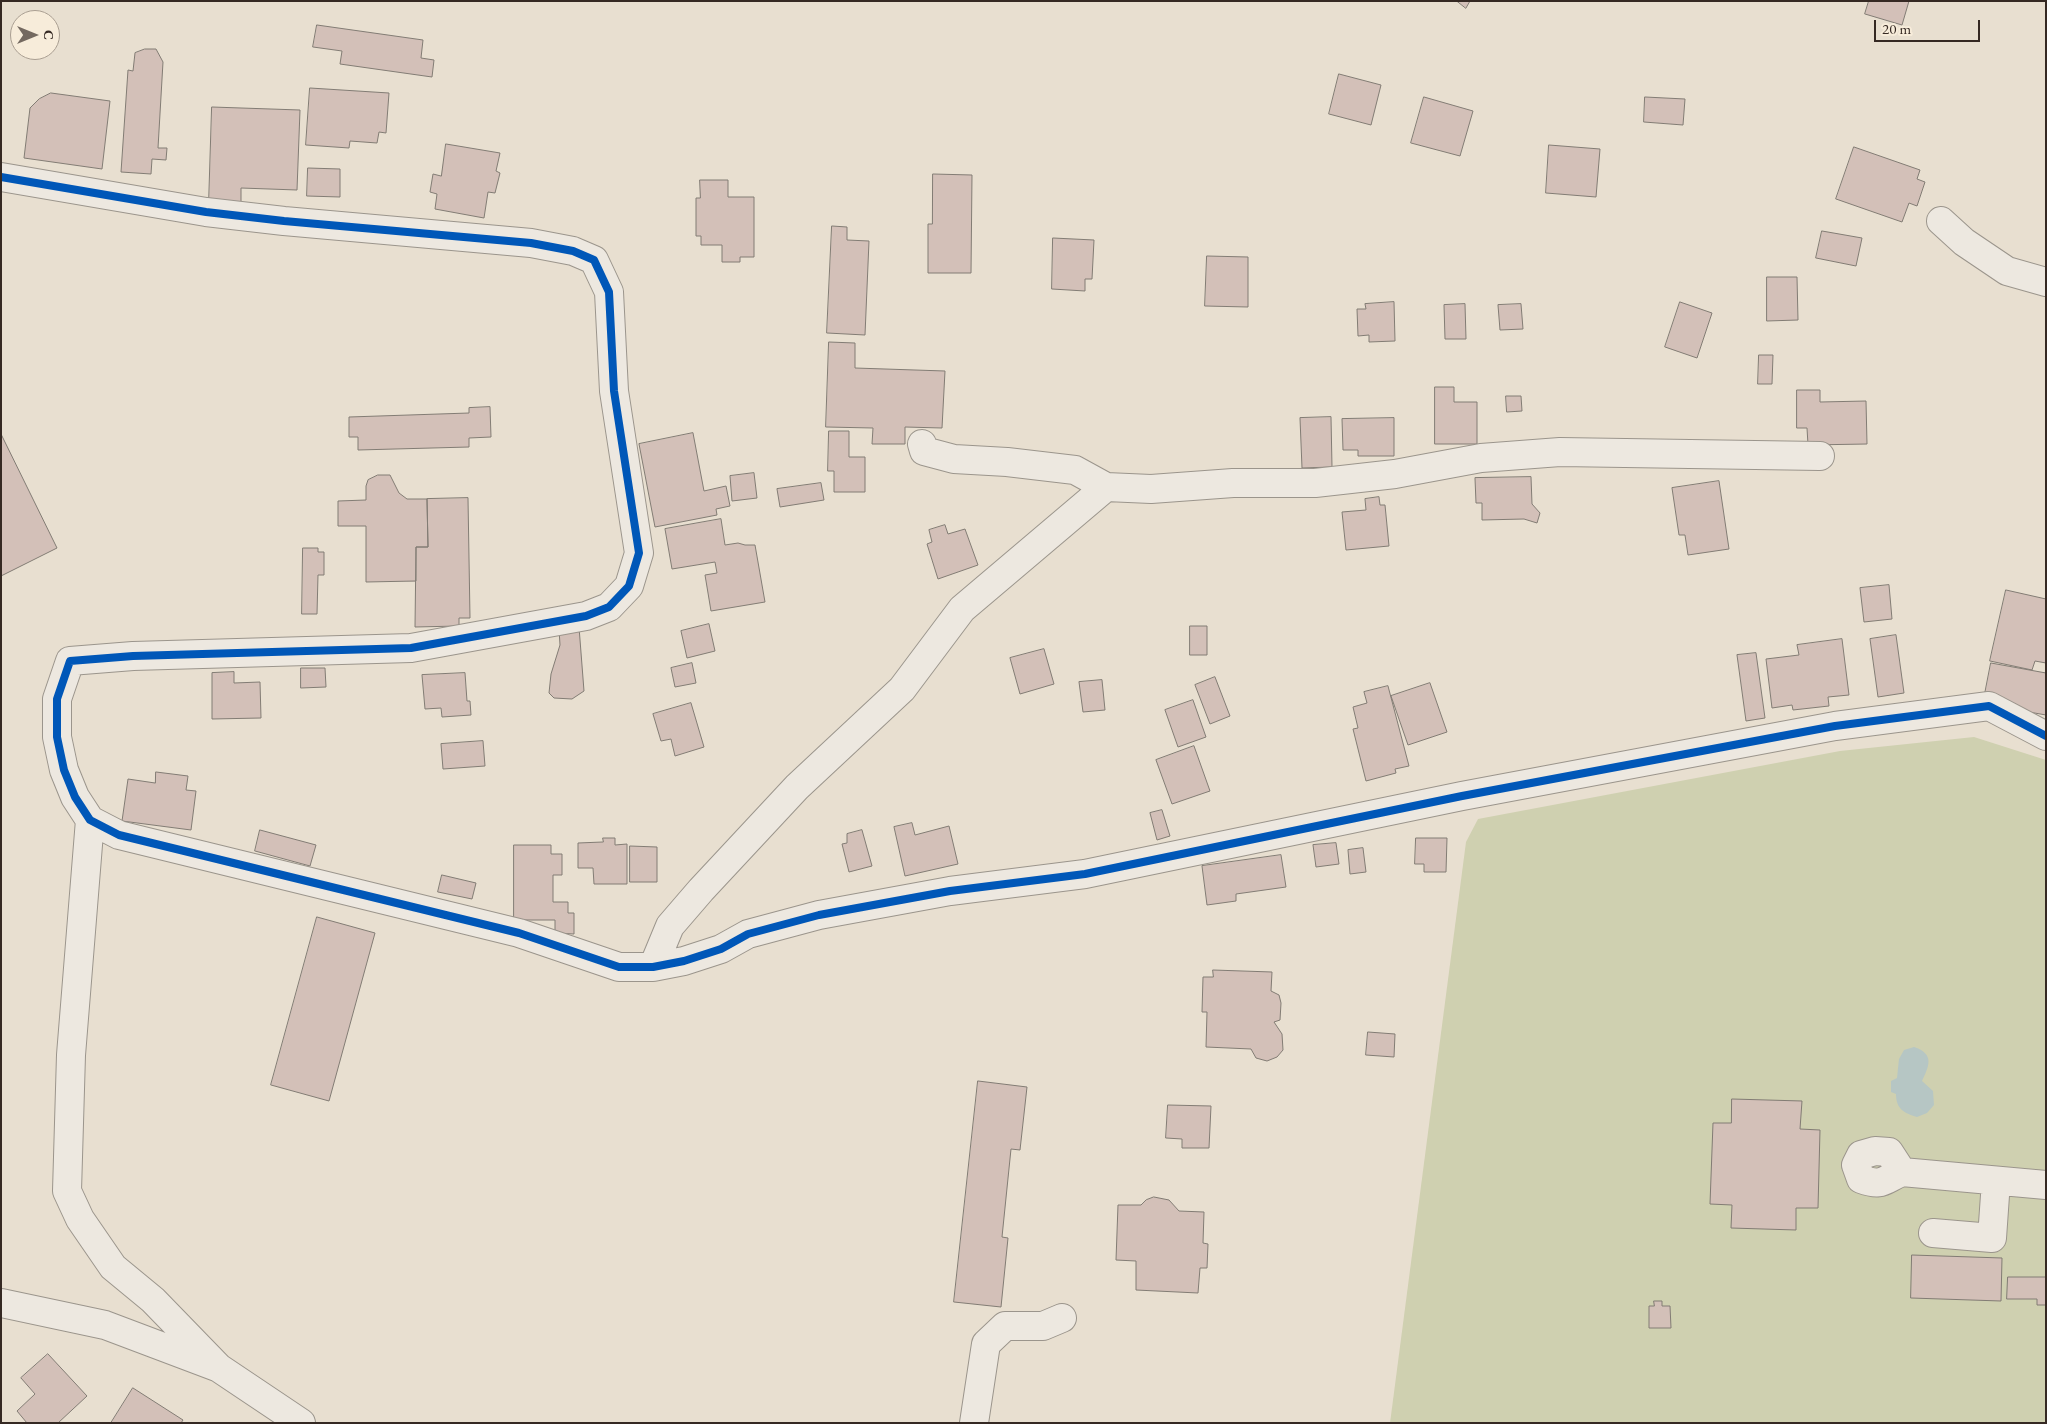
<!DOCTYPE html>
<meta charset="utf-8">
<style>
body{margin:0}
#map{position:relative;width:2047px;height:1424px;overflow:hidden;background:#e8dfd0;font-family:"EB Garamond",serif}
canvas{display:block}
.frame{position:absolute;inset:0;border:2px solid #352923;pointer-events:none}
.north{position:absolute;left:10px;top:10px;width:50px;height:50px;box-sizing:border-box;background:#f7ecda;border:1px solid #a99e91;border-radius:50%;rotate:90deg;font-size:14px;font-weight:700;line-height:20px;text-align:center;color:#352923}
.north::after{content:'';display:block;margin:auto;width:18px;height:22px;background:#746960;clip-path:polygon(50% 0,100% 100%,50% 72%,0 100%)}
.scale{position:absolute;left:1874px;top:20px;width:106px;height:22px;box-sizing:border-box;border:2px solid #352923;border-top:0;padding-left:6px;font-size:15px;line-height:18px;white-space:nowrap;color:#352923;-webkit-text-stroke:4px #f7ecda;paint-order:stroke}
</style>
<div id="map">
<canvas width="2047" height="1424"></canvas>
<div class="frame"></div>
<div class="north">С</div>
<div class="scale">20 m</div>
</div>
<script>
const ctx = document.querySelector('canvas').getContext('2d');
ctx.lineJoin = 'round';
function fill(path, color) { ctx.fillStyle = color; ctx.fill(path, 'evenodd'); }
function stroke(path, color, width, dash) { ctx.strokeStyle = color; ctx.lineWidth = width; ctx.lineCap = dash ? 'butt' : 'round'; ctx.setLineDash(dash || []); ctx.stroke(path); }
fill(new Path2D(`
 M1974,737L2046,760V1423H1390L1466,842L1478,819L1840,751Z`), '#cfd0b0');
fill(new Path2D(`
 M1914,1047C1935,1054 1929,1066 1922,1081L1933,1091L1934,1105L1927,1113L1917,1117C1904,1113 1896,1109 1896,1094L1891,1092V1081L1897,1078L1899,1059L1904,1050Z`), '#b6c6c4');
const building = new Path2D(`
 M1457,1H1470L1466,8Z
 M1869,1H1909L1902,25L1865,14Z
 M317,25L423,40L421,58L434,60L432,77L340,64L342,51L313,47Z
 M145,49H156L163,62L158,148H167L166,160L152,159L151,174L121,172L128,70L133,71L135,53Z
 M1339,74L1381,85L1371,125L1329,114Z
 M310,88L389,93L386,133L379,132L377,143L350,141L349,148L306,145Z
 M51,93L110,101L102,169L24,158L30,108L39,99Z
 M1424,97L1473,111L1460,156L1411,143Z
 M1645,97L1685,99L1683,125L1644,122Z
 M212,107L300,110L297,190L241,188V204L209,203Z
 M446,144L500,153L496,171L500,173L495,193L488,192L484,218L435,209L437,194L430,192L433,174L441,176Z
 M1549,145L1600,149L1596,197L1546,193Z
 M1854,147L1920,170L1917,179L1925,182L1917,206L1909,203L1902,222L1836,199Z
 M308,168L340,169V197L307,196Z
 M933,174L972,175L971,273H928V224H932Z
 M700,180H728V197H754V257H740V262H722V245H701V236H696V198H700Z
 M832,226L847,227V240L869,241L865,335L827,333Z
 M1822,231L1862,238L1856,266L1816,258Z
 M1053,238L1094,240L1092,279H1085V291L1052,289Z
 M1207,256L1248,257V307L1205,306Z
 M1767,277H1797L1798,320L1767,321Z
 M1394,302L1395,341L1369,342V335L1358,336L1357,309H1366L1365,304Z
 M1680,302L1712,313L1697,358L1665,347Z
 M1465,304L1466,339H1445L1444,305Z
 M1521,304L1523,329L1500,330L1498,305Z
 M829,342L855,343V368L945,371L942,428L905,427V444H872L873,428L826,427Z
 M1759,355H1773L1772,384H1758Z
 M1435,387H1454V402H1477V444H1435Z
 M1797,390H1820V402L1866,401L1867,444L1808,445L1807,428H1797Z
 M1506,396H1521L1522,411L1507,412Z
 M490,407L491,437L469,438V447L358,450V437H349V417L469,413V408Z
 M1331,417L1332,467L1302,468L1300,418Z
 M1394,418V456H1358V450H1343L1342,419Z
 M829,431H849V457H865V492H834V471H828Z
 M693,433L704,491L726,486L730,506L716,509L717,515L655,527L639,444Z
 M1,434L57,548L1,576Z
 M754,473L757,498L732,501L730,476Z
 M378,475H390L399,493L407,499H427L428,547H416V581L366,582V526H338V501L366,500V486L368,480Z
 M1531,477L1532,504L1540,513L1537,523L1524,519L1482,520V503H1476L1475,478Z
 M1719,481L1729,549L1688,555L1685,535H1679L1672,488Z
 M821,483L824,500L780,507L777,489Z
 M1379,497L1380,505H1385L1389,546L1346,550L1342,512L1366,510L1365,499Z
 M468,498L470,618H459V626L415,627L416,547H428L427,499Z
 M721,519L725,545L738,543L745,545H755L765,602L711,611L705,575L717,573L715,562L672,569L665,529Z
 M945,525L948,534L965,529L978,565L938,579L927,544L932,542L929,530Z
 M303,548H318V552H324V575H318L317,614H302Z
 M1889,585L1892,619L1864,622L1860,588Z
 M2006,590L2046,599V663L2035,661L2032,670L1990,661Z
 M709,624L715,651L687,658L681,631Z
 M1190,626H1207V655H1190Z
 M579,627L584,691L572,699L554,698L549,693L551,674L560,645L559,629Z
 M1896,635L1904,693L1878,697L1870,639Z
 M1842,639L1849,695L1828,697L1829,706L1793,710L1792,705L1772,708L1766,659L1799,655L1797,645Z
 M1044,649L1054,684L1020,694L1010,658Z
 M1756,653L1765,718L1746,721L1737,655Z
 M692,663L696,683L675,687L671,668Z
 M1991,663L2046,673V715L1983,704Z
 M301,668H325L326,687L301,688Z
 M234,672V683L260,682L261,718L212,719V673Z
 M465,673L467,701H470L471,715L442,717L441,708L425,709L422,675Z
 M1215,677L1230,716L1210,724L1195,685Z
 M1102,680L1105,710L1083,712L1079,682Z
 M1430,683L1447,732L1408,745L1391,696Z
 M1388,686L1409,766L1395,769L1396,773L1366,781L1353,729L1358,728L1353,707L1367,703L1364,692Z
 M1193,700L1206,737L1178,747L1165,710Z
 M691,703L704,747L675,756L671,739L661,741L653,714Z
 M483,741L485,766L443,769L441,744Z
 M1194,746L1210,791L1172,804L1156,760Z
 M156,772L188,776L186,790L196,791L191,830L122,821L128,779L155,783Z
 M1162,810L1170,836L1157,840L1150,813Z
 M912,823L915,835L949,826L958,864L905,876L894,827Z
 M260,830L316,845L310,866L255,851Z
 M862,830L872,866L849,872L842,844L847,843V834Z
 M603,838H615V845L627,844V884H594L593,868H578V843L603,842Z
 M1416,838H1447L1446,872H1424V864H1415Z
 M1336,843L1339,864L1316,867L1313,845Z
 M514,845H551V854H562V875H553V902H568V913H574V934L555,933V920H514Z
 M630,846L657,847V882H630Z
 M1363,848L1366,872L1350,874L1348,850Z
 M1281,855L1286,887L1236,894V901L1207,905L1202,866Z
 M442,875L476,883L472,899L438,892Z
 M317,917L375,933L329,1101L271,1085Z
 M1213,970L1272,972L1271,991L1279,995L1281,1003L1280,1020L1274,1022L1282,1034L1283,1050L1277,1057L1267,1061L1256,1058L1251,1049L1206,1047L1207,1012H1202L1203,977H1213Z
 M1368,1032L1395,1034L1394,1057L1366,1055Z
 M978,1081L1027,1087L1020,1150L1011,1149L1002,1237L1008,1238L1001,1307L954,1302Z
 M1732,1099L1802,1101L1800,1129L1820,1130L1818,1208H1796V1230L1731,1228L1732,1205L1710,1204L1713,1123H1731Z
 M1168,1105L1211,1106L1209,1148H1182V1139L1166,1138Z
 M1154,1197L1169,1200L1179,1211L1204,1212L1203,1243L1208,1244L1207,1268H1200L1198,1293L1136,1290V1261L1116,1260L1118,1205H1141L1146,1200Z
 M1912,1255L2002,1258L2001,1301L1911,1298Z
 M2008,1277H2046V1305H2037V1299H2007Z
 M1654,1301H1662V1306H1670L1671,1328H1649V1306H1654Z
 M48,1354L87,1396L58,1423H27L17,1411L35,1394L21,1378Z
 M133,1388L183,1420L181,1423H111Z`);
fill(building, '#d3c0b8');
stroke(building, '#827c74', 1);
const minor = new Path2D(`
 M1,177L206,212L284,221L531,243L573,251L594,260L609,292L614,391L639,553L629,586L609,607L586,616L411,648L133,656L70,661L57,699V737L64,770L75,797L90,820L119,835L519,933L619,967H653L684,961L721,949L748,934L819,915L950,891L1085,874L1462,796L1835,726L1989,706L2046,736
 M1941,221L1964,242L2007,271L2046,282
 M922,444L924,451L954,459L1007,462L1075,470L1106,487
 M90,820L71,1055L67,1191L80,1219L113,1267L153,1300L219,1368
 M653,967L670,926L701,890L797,787L902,689L962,609L1106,487L1151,489L1233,483H1315L1395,474L1481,458L1560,452L1820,456
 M1902,1172L1889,1152L1875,1151L1861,1155L1856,1165L1861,1179C1883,1187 1883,1180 1902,1172L2046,1185
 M1933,1233L1992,1238L1996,1181
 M1,1303L105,1325L219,1368L301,1423
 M974,1423L986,1344L1005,1326H1043L1062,1318`);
stroke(minor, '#9b958c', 30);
stroke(minor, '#ede8e0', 28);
stroke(new Path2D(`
 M1,177L206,212L284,221L531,243L573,251L594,260L609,292L614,391L639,553L629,586L609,607L586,616L411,648L133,656L70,661L57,699V737L64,770L75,797L90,820L119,835L519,933L619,967H653L684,961L721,949L748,934L819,915L950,891L1085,874L1462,796L1835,726L1989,706L2046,736`), '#0057b8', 8);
</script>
